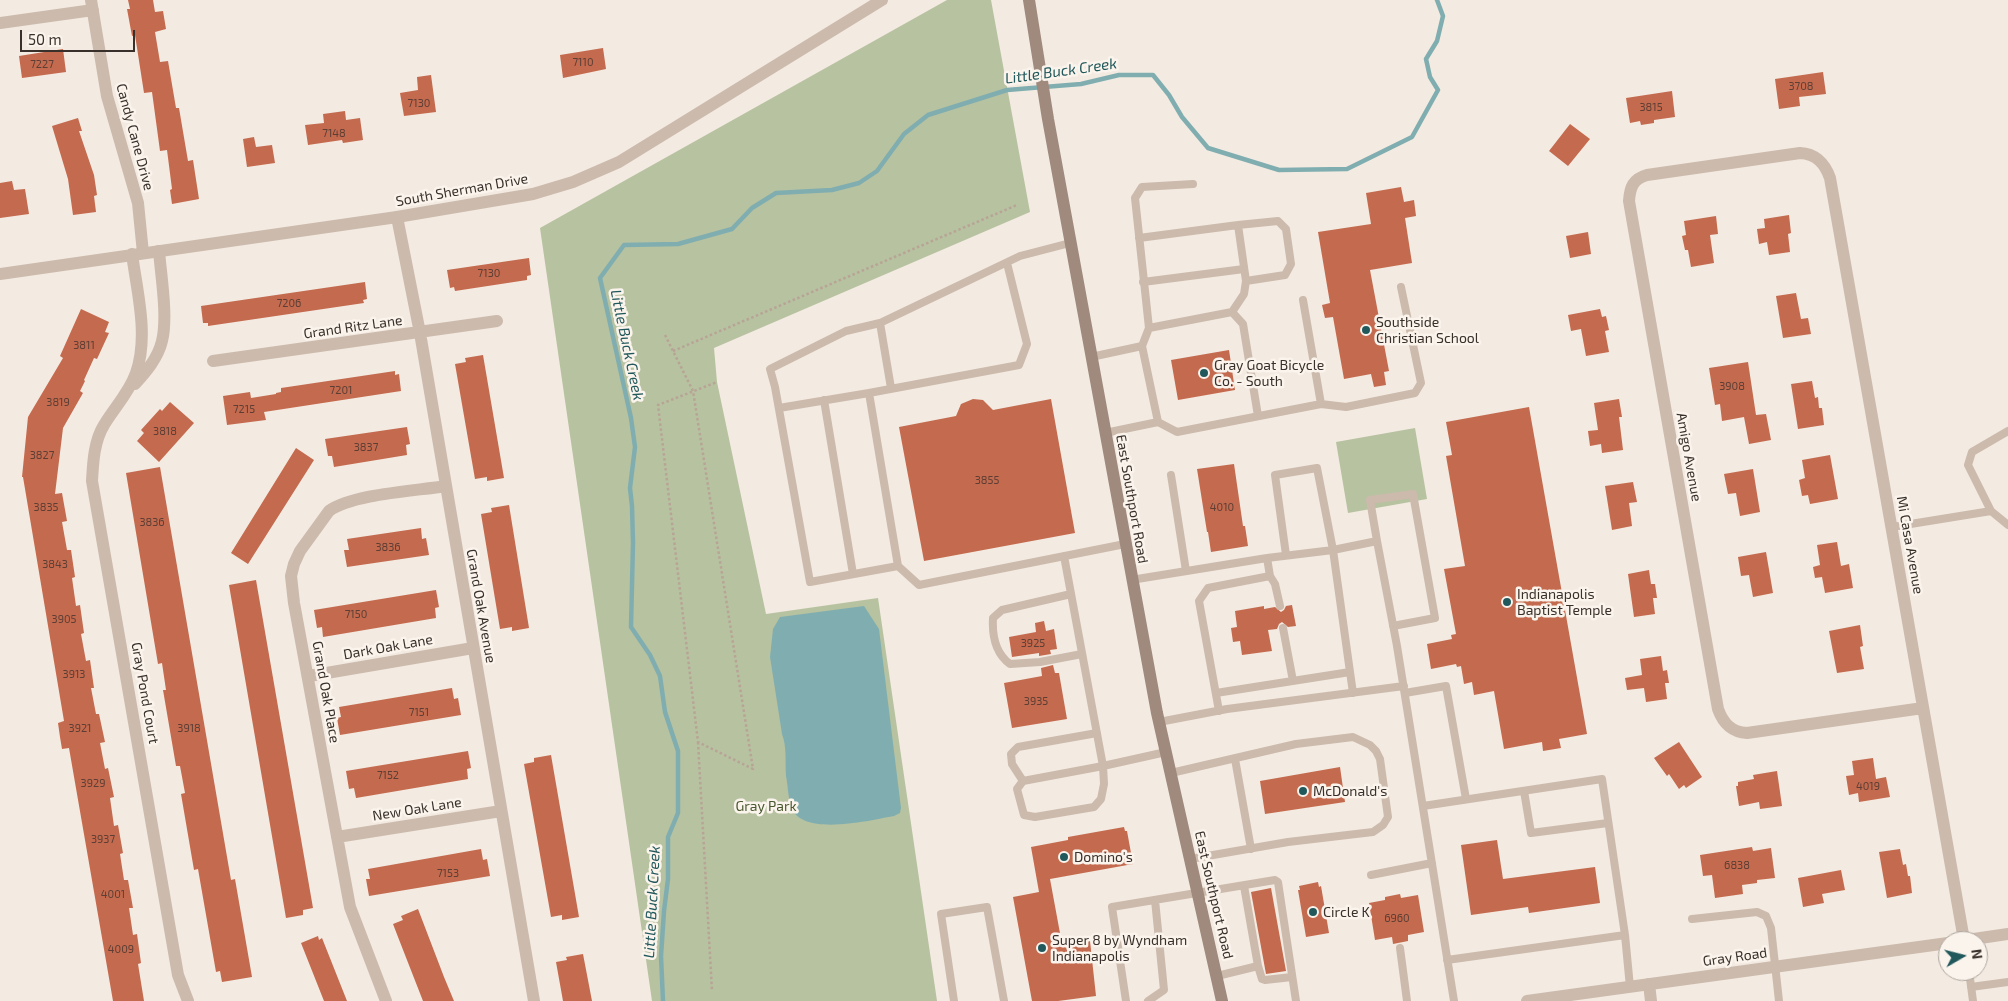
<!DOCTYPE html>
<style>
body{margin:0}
#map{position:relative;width:2008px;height:1001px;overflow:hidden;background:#f3eae1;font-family:"Exo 2",sans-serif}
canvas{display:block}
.north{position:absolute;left:1938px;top:931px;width:50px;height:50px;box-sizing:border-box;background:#faf4ed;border:1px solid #ada69f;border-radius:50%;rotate:82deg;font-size:14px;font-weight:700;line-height:20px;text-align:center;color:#3a302b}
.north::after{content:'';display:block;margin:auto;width:18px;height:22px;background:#21585b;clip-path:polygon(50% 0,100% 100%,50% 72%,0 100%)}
.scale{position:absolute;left:20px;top:30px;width:115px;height:22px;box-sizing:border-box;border:2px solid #3a302b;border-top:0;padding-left:6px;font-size:15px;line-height:18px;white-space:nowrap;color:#3a302b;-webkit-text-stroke:4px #faf4ed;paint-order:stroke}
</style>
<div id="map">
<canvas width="2008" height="1001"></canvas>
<div class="north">N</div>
<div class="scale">50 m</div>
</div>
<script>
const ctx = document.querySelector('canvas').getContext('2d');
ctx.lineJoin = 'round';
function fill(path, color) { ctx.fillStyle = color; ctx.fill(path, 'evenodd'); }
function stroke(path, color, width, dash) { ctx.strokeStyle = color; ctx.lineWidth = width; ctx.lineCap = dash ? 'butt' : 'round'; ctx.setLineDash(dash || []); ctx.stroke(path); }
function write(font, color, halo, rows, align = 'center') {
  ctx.font = font + ' "Exo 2",sans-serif'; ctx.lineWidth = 5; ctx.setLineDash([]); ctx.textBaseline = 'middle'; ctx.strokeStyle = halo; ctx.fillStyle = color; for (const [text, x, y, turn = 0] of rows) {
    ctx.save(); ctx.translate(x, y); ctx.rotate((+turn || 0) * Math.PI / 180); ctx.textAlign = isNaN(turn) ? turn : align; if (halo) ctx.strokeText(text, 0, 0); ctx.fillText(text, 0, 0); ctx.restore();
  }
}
fill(new Path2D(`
 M947,0H991L1030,212L714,348L717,382L766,614L878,598L937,1001H652L540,228Z
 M1415,428L1427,499L1348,513L1336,442Z`), '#b7c2a0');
fill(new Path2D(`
 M864,606L879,629L901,808L900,813L894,816C871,820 800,838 791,806C788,797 788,786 786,776C785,762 787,747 782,734L770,657L773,629L780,617Z`), '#80aeb0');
stroke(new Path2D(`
 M663,1001L661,956L664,911L668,879V837L678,813V751L665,712L660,676L650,655L631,627L633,543L632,506L630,488L635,447L631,418L600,278L624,245L678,244L732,229L752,208L776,193L832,190L859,183L877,171L904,134L928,115L1007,90L1081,84L1119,75H1153L1169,95L1182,117L1208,148L1279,170L1347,169L1412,137L1438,90L1430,77L1426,59L1437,41L1443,16L1437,0`), '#80aeb0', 4.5);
fill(new Path2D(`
 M128,0H153L155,12L163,11L166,29L155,32L160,62L168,61L176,108H179L188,161L193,160L199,199L172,204L170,190L172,189L167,150L160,151L152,92L144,93L135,35L132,36L127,9H130Z
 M603,48L606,69L563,78L560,55Z
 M63,49L66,72L22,78L19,56Z
 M1823,72L1826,94L1799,97L1800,106L1779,109L1775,79Z
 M431,75L436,112L404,116L400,93L418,90L417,77Z
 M1672,91L1675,117L1654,120V123L1641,125L1640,121L1630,123L1626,98Z
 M345,111L346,120L360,118L363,140L343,143L342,140L308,145L305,125L324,123L323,114Z
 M78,118L82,131H79L94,175L97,195L94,196L96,212L73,215L68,179L52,126Z
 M1570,124L1590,139L1568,166L1549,151Z
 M254,137L256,147L272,145L275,163L247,167L243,139Z
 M12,181L14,190L25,189L29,214L0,218V183Z
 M1401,187L1404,202L1414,200L1416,216L1405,218L1412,263L1370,270L1389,371L1384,372L1386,385L1374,387L1371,374L1344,379L1333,317L1325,318L1322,305L1330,303L1318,232L1371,224L1366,193Z
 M1789,215L1791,233L1788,234L1790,252L1769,255L1767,242L1759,244L1757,229L1765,228L1764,219Z
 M1716,216L1718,234L1710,235L1714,263L1691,267L1688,250H1685L1682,236L1686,235L1684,221Z
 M1588,232L1591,254L1570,258L1566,236Z
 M529,258L531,275L527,276V280L455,291L454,287L450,288L447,270Z
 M365,282L367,299L363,300L364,303L208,326V323H203L201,306Z
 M1796,293L1801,319L1808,318L1811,334L1783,338L1776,296Z
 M81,309L109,322L105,332L109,333L97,359L94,358L84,380L85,381L80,391L83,393L63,428L55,494L62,493L67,521L62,522L67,550H71L75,577L72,578L76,606L80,605L84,633L81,634L86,661L90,660L94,688H91L96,714H99L105,742L100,743L105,769L108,768L114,797L110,798L114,826L118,825L123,853L120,854L124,880H128L133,908H129L133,935L137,934L141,963L138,964L144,1001H113L69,748L62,749L60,737L58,723L64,721L23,477H22L28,417L63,358L60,356Z
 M1600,309L1602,317L1606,316L1609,330L1605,331L1609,352L1586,356L1581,329L1571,331L1568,315Z
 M1229,350L1235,390L1178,400L1171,360Z
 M483,355L504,478L487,481V477L475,479L455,364L466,362L465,358Z
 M1748,362L1756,415L1766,414L1771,440L1749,444L1744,417L1722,421L1720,404L1715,405L1709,368Z
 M395,371V375L399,374L401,391L264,412L266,420L227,425L223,396L250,392L251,398L276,394V393L281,392V388Z
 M1812,381L1815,398L1818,397L1819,408H1822L1824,425L1798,429L1791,384Z
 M973,399L983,400L993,410L1051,399L1075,533L924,561L899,427L956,416L961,404Z
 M1619,399L1622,417H1619L1623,450L1602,453L1601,444L1590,446L1588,431L1598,430L1594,403Z
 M170,402L194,423L159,462L137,441L144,433L141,430L160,409L162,411Z
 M1529,407L1587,734L1559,739L1561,748L1543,751L1542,742L1504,749L1494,691L1474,695L1472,682L1464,684L1461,666L1457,667L1456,664L1431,669L1427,644L1452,639L1451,635L1456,634L1444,569L1465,566L1446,456L1452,455L1446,422Z
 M407,427L410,444L406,445L407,455L334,467L332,456H328L325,439Z
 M296,448L314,460L248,564L231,553Z
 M1830,455L1838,499L1810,504L1808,495L1802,496L1799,480L1805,478L1802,460Z
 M1234,464L1243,526H1245L1248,546L1211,552L1208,532H1207L1197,469Z
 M160,467L231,880L235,879L252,977L222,982L220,971L216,972L198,869L194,870L181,794L185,793L180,766H176L163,690H166L162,663L158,664L126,473Z
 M1753,469L1760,512L1740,516L1736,493L1728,494L1724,474Z
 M1633,482L1637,502L1629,503L1632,526L1612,530L1605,486Z
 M509,505L529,628L512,631V627L500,629L481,514L492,512L491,508Z
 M421,528L422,539L426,538L429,555L347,567L344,550H349L347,539Z
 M1837,542L1841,566L1849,564L1853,588L1825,593L1822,577L1815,578L1813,567L1820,565L1817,545Z
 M1766,552L1773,593L1753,597L1749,575L1741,576L1738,557Z
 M1649,570L1651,584H1655L1657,598H1653L1655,614L1634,617L1628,574Z
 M256,580L313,908L303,910V915L286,918L229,585Z
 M436,590L439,607L435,608L436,618L323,637L322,627L317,628L314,610Z
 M1292,605L1296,626L1288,627L1282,622L1279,624L1277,629L1268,630L1272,651L1242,655L1240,641L1233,642L1231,628L1237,627L1235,611L1264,606V609L1275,607L1281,612L1284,610L1286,606Z
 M1044,621L1046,631L1054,629L1057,649L1050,650L1051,654L1039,656V653L1012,657L1009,637L1036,632L1035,623Z
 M1860,625L1863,646L1860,647L1864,669L1837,673L1829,631Z
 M1661,656L1663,671L1667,670L1669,683H1665L1667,699L1646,702L1644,688L1627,690L1625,678L1642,675L1640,659Z
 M1053,665L1055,673H1059L1067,719L1012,728L1004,683L1042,676L1041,668Z
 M452,688L454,699L458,698L461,715L340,735L337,718L341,717L339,707Z
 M1679,742L1702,777L1686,788L1684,785L1679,789L1669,774L1667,776L1654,758Z
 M468,751L471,768L467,769L468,779L356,798L354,788L349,789L346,771Z
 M551,755L579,917L562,920V915L551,917L524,764L534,762V758Z
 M1873,758L1876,779L1886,777L1890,797L1859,802L1858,793L1849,795L1846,776L1854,775L1852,761Z
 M1340,767L1345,802L1265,814L1260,781Z
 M1777,771L1782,806L1760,809L1759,802L1739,806L1736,786H1738V782L1754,779L1753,775Z
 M1124,827L1125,831H1127L1133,864L1050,879L1062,944L1090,941L1096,996L1058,1001H1032L1013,897L1039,892L1031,847L1068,840V837Z
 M1497,840L1503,879L1595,867L1600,903L1529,913L1528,907L1471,915L1461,845Z
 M1752,847L1753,851L1771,848L1775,878L1757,880V883L1742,885L1743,894L1715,898L1712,875L1703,876L1700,855Z
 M481,849L483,860L487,859L490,876L369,896L366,879H370L368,869Z
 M1900,849L1903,865L1906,864L1908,876H1910L1912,893L1887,898L1879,852Z
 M1841,870L1845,890L1822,894L1824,903L1803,907L1798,878Z
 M1318,882L1319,887L1321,886L1329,933L1306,937L1298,890H1300L1299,886Z
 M1271,888L1286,971L1266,974L1251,892Z
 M1400,894L1401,898L1418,895L1424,932L1408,935V941L1393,944L1392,937L1375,940L1369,903L1385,900V897Z
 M418,909L444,977L454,1001H423L398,937L393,924L403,920L401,916Z
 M318,936L319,940L322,938L347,1001H324L301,943Z
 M583,954L592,1001H563L556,962L567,960L566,957Z`), '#c46a4e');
stroke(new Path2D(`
 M665,335L693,391L753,769L698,742L658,405L717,382
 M673,351L1017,205
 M698,742L712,991`), '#b7a496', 2.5, [2.5, 2.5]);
stroke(new Path2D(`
 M1139,238L1238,225
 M1070,243L1020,256L880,323L846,331L770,369L775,387L810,582L898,566L919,585L1125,544
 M1143,282L1244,269
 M1303,300L1321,404
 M1232,312L1244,294L1246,281L1238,225L1278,221L1286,229L1291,264L1285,275L1246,281
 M880,323L891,388
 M1149,328L1232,312L1243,324L1258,416
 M1142,346L1158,422L1177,432L1321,404L1346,407L1415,393L1421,383L1401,287
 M1091,357L1142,346L1149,328L1135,198L1142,187L1193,184
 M824,400L853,574
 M779,408L869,393
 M2008,431L1972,452L1968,465L1991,511L2008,525
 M1105,433L1158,422
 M1171,475L1186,571
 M1892,527L1991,511
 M1377,541L1370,500L1413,494L1435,618L1393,626
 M1286,555L1275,475L1317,468L1333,550L1350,672
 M1064,556L1103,766L1166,752
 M898,566L869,393L1019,365L1027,344L1007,263
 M1270,576L1275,584L1280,606
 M1131,580L1267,558L1333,550L1377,541L1397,646L1454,1001
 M1071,594L1002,610L993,618C992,636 995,653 1010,664L1040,662L1082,654
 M1283,628L1293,681
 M1216,693L1350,672L1353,693
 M1405,693L1446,686L1466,799
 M1219,711L1199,601L1208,588L1270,576L1267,558
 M1159,722L1227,709L1404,686
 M1235,759L1251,849
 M1103,766L1104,784L1101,799L1094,807L1035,817L1024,815L1017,789L1023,781Z
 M1171,773L1296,744L1353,737L1370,745L1376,751L1380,759L1388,817L1383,825L1373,832L1288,842L1190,859
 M1023,781L1012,764L1011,754L1018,747L1097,733
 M1524,791L1531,833L1608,823
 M1423,806L1602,779L1625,935
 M1371,875L1432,863
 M1244,886L1258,966
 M1692,919L1757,912L1766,916L1771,928L1779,1001
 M1400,948L1407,1001
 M1447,960L1625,935L1630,987
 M1969,971L1973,1001
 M1217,976L1258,966L1262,979L1265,980L1292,977
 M1971,987L2008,982
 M954,1001L941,914L987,907L1004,1001
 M1126,1001L1112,907L1275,880L1278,882L1296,1001
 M1148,1001L1164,990L1155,900`), '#ccbaac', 8);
stroke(new Path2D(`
 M91,0L107,96L138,203L143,253
 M0,23L93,10
 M397,217L420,333L534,1001
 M132,254C137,292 149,336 136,373C129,393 114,408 104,425C94,441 93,463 92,481L178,975L188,1001
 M213,361L497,321
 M135,384C146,372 158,358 162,341C168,317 161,276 159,251
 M309,676L473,648
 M1923,708L1747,733C1731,732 1723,723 1718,709L1629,201C1630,187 1633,179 1647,175L1800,153C1817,154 1825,164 1830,178L1964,940
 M337,837L501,811
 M1649,984L1651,1001
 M386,1001L350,907L294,603L291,576L294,564L300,551L329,511C353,494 415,491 446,486`), '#ccbaac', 12);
stroke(new Path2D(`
 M0,274L397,217L533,194L573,182L619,162L882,0
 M1960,941L2008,934
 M1527,1001L1948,943`), '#ccbaac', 12);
stroke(new Path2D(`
 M1029,0L1048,119L1157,713L1222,1001`), '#9f8a7d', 12);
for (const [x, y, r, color] of [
 [1366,330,5,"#21585b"],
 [1204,373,5,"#21585b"],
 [1507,602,5,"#21585b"],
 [1303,791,5,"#21585b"],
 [1064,857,5,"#21585b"],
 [1313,912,5,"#21585b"],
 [1042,948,5,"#21585b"]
]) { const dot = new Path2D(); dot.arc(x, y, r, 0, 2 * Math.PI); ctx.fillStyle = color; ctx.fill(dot); stroke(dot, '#faf4ed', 2); }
write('11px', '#5c3e34', null, [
 ["7110",583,62],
 ["7227",42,64],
 ["3708",1801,86],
 ["7130",419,103],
 ["3815",1651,107],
 ["7148",334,133],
 ["7130",489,273],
 ["7206",289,303],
 ["3811",84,345],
 ["3908",1732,386],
 ["7201",341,390],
 ["3819",58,402],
 ["7215",244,409],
 ["3818",165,431],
 ["3837",366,447],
 ["3827",42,455],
 ["3855",987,480],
 ["3835",46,507],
 ["4010",1222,507],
 ["3836",152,522],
 ["3836",388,547],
 ["3843",55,564],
 ["7150",356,614],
 ["3905",64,619],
 ["3925",1033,643],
 ["3913",74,674],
 ["3935",1036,701],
 ["7151",419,712],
 ["3921",80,728],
 ["3918",189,728],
 ["7152",388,775],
 ["3929",93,783],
 ["4019",1868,786],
 ["3937",103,839],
 ["6838",1737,865],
 ["7153",448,873],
 ["4001",113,894],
 ["6960",1397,918],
 ["4009",121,949]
]);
write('14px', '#3a302b', '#faf4ed', [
 ["Candy Cane Drive",135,137,75],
 ["South Sherman Drive",462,190,-10],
 ["Grand Ritz Lane",353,327,-8],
 ["Amigo Avenue",1689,457,80],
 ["East Southport Road",1132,499,80],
 ["Mi Casa Avenue",1910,545,80],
 ["Grand Oak Avenue",481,606,80],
 ["Dark Oak Lane",388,647,-10],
 ["Grand Oak Place",326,692,80],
 ["Gray Pond Court",145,693,80],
 ["New Oak Lane",417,809,-9],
 ["East Southport Road",1214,895,77],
 ["Gray Road",1735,957,-8]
]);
write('14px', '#3a302b', '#faf4ed', [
 ["Southside",1376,322],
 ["Christian School",1376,338],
 ["Gray Goat Bicycle",1214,365],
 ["Co. - South",1214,381],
 ["Indianapolis",1517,594],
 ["Baptist Temple",1517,610],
 ["McDonald's",1313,791],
 ["Domino's",1074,857],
 ["Circle K",1323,912],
 ["Super 8 by Wyndham",1052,940],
 ["Indianapolis",1052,956]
], 'left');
write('14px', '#49582f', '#faf4ed', [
 ["Gray Park",766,806]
]);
write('italic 15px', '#21585b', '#faf4ed', [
 ["Little Buck Creek",1061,71,-8],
 ["Little Buck Creek",627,345,78],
 ["Little Buck Creek",652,902,-87]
]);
</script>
